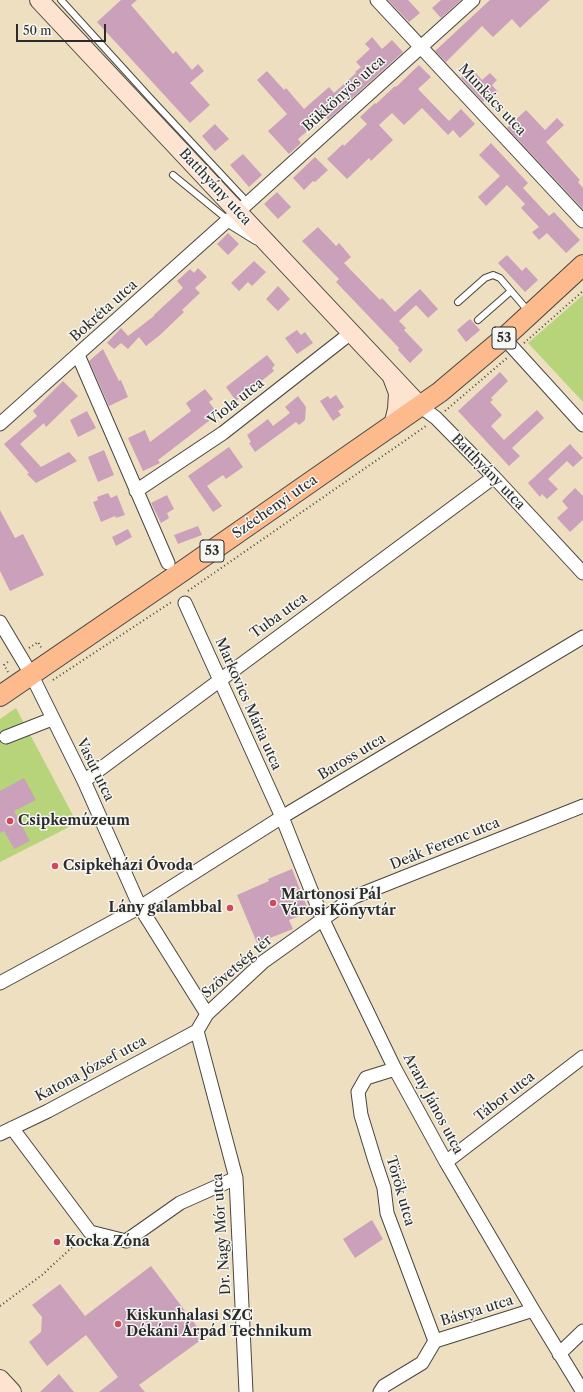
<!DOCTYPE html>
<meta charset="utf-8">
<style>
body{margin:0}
#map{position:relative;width:583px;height:1392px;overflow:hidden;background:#eedfc0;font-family:"Libre Caslon Text",serif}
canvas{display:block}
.scale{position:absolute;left:16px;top:24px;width:90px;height:18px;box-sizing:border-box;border:2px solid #2b2b2b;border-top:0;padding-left:5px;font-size:12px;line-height:14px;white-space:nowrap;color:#2b2b2b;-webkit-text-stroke:3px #f6f6f2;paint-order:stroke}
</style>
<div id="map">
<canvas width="583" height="1392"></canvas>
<div class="scale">50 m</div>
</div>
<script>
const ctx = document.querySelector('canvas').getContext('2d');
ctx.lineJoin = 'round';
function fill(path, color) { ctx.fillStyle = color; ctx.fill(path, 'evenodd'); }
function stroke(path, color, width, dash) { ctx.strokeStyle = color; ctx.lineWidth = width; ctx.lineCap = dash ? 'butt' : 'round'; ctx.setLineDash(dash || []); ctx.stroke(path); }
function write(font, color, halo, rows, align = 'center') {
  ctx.font = font + ' "Libre Caslon Text",serif'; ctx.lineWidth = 3; ctx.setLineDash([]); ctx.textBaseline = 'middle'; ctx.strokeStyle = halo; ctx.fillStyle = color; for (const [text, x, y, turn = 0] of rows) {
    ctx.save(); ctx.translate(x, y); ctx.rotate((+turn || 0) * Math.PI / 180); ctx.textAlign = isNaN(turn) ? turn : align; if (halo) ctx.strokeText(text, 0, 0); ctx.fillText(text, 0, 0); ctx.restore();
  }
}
fill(new Path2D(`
 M583,295V402L528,343Z
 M16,708L77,823L0,862V719Z`), '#b7d47a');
fill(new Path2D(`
 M121,0H137L131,5L173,54L176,51L192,70L198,64L204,71L190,83L210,105L190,123L97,22Z
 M388,0H408L420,13L409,22Z
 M441,0H461L441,18L432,8Z
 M490,0H550L520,28L512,19L493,37L482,26L446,62L435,51Z
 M372,37L382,49L392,40L403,52L328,120L325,116L298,139L301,143L289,154L268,131L287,114L257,80L267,71L284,90L286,88L304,109L329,87L334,93L356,73L355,72L361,67L356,62L370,49L365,44Z
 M419,65L431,77L418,89L449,121L461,109L475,124L460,138L453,130L448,135L422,108L404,125L392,113L379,125L393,140L371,161L369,158L347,179L327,159L343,144L344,146L367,124L360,117L375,103L376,104L395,86L396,87Z
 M471,68L482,80L490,73L497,80L492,85L498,92L491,98L489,96L483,102L461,78Z
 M526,110L545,130L557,118L564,125L546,142L580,180L578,182L583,188V209L507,128Z
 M215,124L229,139L215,151L202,136Z
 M491,143L528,183L523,188L549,216L554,212L580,240L566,253L547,233L539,240L532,232L539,227L521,208L525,204L507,185L486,206L478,197L500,176L479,155Z
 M243,154L262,175L249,187L230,165Z
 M315,157L328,170L315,182L313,181L304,190L293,178Z
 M277,192L291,207L278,219L264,204Z
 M318,227L336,246L339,243L351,257L344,263L380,300L382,298L395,312L420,289L438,309L428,318L416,305L399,321L406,328L404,330L423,350L410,363L398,350L399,348L336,282L339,279L302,241Z
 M228,233L239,244L228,255L217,244Z
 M507,255L522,271L526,267L538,280L525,292L498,263Z
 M254,261L266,272L252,286L248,282L239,291L231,283Z
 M198,268L207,277L195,288L200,293L182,310L184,312L160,335L146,346L139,337L128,349L121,343L114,349L107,343L121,328L128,336L154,316V315L183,288L177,281L190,269L194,273Z
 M278,286L290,299L278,311L266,299Z
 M470,319L480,330L466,342L457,330Z
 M297,330L301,335L305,332L313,343L297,354L285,338Z
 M103,349L119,381L121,380L128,397L109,406L89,361Z
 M267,355L275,365L272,368L274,371L236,401L226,387Z
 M500,372L508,381L491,398L493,400L490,402L502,415L491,426L504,440L537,410L544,418L512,448L520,456L509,466L458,411Z
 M63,381L78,396L46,427L44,423L20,444L41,467L69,452L77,461L36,483L27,474L29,473L4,444L37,416L33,411Z
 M205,389L213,399L209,402L218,414L158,460L160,463L143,471L128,438L145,430L150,442L191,411L186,403Z
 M336,395L344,407L338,411L341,415L333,421L320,401L328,396L330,399Z
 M298,396L306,407L305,420L299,425L296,422L255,452L249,443L251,442L247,435L268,419L273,426L290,413L285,407Z
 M87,411L96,428L78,437L70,420Z
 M570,444L583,458L573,467L567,461L548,479L558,489L547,499L542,494L540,497L528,483Z
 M229,447L243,467L226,479L223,475L207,486L222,506L213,512L188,476Z
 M104,450L114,475L98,482L88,457Z
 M575,488L583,496V520L570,532L557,518L568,508L562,501Z
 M108,493L111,498L117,495L125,515L116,518L115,516L101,522L93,502L98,500L97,497Z
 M167,495L174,509L167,513L169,518L161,523L151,503Z
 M0,510L15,538L23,534L44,575L10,591L0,571Z
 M198,526L202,535L178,544L174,535Z
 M128,529L132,537L116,546L112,537Z
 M24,778L36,800L14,811L30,841L14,849L4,831L0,833V791Z
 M292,869L309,912L289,920L293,929L257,943L237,895L269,881L268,879Z
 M372,1220L383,1239L355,1258L343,1239Z
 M151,1266L205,1337L139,1385L145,1392H99L118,1377L86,1335L47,1366L29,1342L41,1332L42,1317L32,1305L60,1284L85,1316Z
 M59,1374L74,1392H40Z`), '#cba0bb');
const lane = new Path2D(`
 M61,0L151,99L248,203
 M173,175L228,220
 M458,302L485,278L493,275L500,278L529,312
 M478,320L511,291`);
const street = new Path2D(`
 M377,0L583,221
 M238,212L473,0
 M504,338L583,425
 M78,355L168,563
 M420,406L436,418L494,477L583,573
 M0,424L228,220L257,238
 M136,491L223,433L352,332
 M185,603L282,817L323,920L395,1069L446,1162L533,1310L583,1392
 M0,622L31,674L84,781L140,907L207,1014
 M6,737L52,719
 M84,781L494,477
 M0,983L140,907L282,817L583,637
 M197,1031L236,1178L246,1392
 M395,1069L366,1078L358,1092L361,1115L375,1161L384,1188L387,1213L435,1341
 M12,1128L90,1232L126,1241L180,1203L236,1178
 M0,1134L48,1111L197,1031L207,1014L263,962L354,897L583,806
 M446,1162L583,1057
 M559,1354L583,1331
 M380,1392L384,1386L422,1363L435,1341L533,1310`);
const secondary = new Path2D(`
 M39,0L420,406
 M392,377L398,393L397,409L393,426
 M0,1379L12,1392`);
const primary = new Path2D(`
 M0,696L174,577L440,392L504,338L583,265`);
stroke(lane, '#484641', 8);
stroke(street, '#484641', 15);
stroke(secondary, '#484641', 20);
stroke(primary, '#484641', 22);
stroke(new Path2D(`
 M524,343L583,291
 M445,411L507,358
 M188,591L426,426
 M29,648L38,642L42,649
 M8,672L4,665L9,661
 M53,680L173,601
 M0,1306L42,1275L81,1239`), '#484641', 2, [1, 3]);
stroke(lane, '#fff', 6);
stroke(street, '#fff', 13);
stroke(secondary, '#fee3d1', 18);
stroke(primary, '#fcba8d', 20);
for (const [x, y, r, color] of [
 [10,821,4,"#d1495b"],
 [55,866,4,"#d1495b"],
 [273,903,4,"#d1495b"],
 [230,908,4,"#d1495b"],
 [57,1242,4,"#d1495b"],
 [118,1324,4,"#d1495b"]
]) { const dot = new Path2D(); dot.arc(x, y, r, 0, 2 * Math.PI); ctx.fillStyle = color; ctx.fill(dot); stroke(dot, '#f6f6f2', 1.5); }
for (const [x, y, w] of [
 [504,338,24],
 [212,551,24]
]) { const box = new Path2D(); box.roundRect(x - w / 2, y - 11, w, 22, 3); ctx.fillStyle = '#f6f6f2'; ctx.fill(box); stroke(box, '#2b2b2b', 1); }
write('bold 13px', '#2b2b2b', null, [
 ["53",504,338],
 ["53",212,551]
]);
write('14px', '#2b2b2b', '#f6f6f2', [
 ["Bükkönyös utca",344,94,-42],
 ["Munkács utca",492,100,47],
 ["Batthyány utca",215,187,47],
 ["Bokréta utca",104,311,-42],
 ["Viola utca",236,402,-38],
 ["Batthyány utca",488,472,46],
 ["Széchenyi utca",275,507,-35],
 ["Tuba utca",279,616,-36],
 ["Markovics Mária utca",248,704,66],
 ["Baross utca",352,757,-31],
 ["Vasút utca",95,770,64],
 ["Deák Ferenc utca",445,844,-22],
 ["Szövetség tér",237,967,-41],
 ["Katona József utca",91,1069,-28],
 ["Tábor utca",505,1097,-38],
 ["Arany János utca",433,1104,62],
 ["Török utca",400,1191,74],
 ["Dr. Nagy Mór utca",222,1234,-94],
 ["Bástya utca",477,1311,-17]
]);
write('bold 14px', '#2b2b2b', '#f6f6f2', [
 ["Csipkemúzeum",18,821],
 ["Csipkeházi Óvoda",63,866],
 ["Martonosi Pál",281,895],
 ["Városi Könyvtár",281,911],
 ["Lány galambbal",222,908,"right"],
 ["Kocka Zóna",65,1242],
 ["Kiskunhalasi SZC",126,1316],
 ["Dékáni Árpád Technikum",126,1332]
], 'left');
</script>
